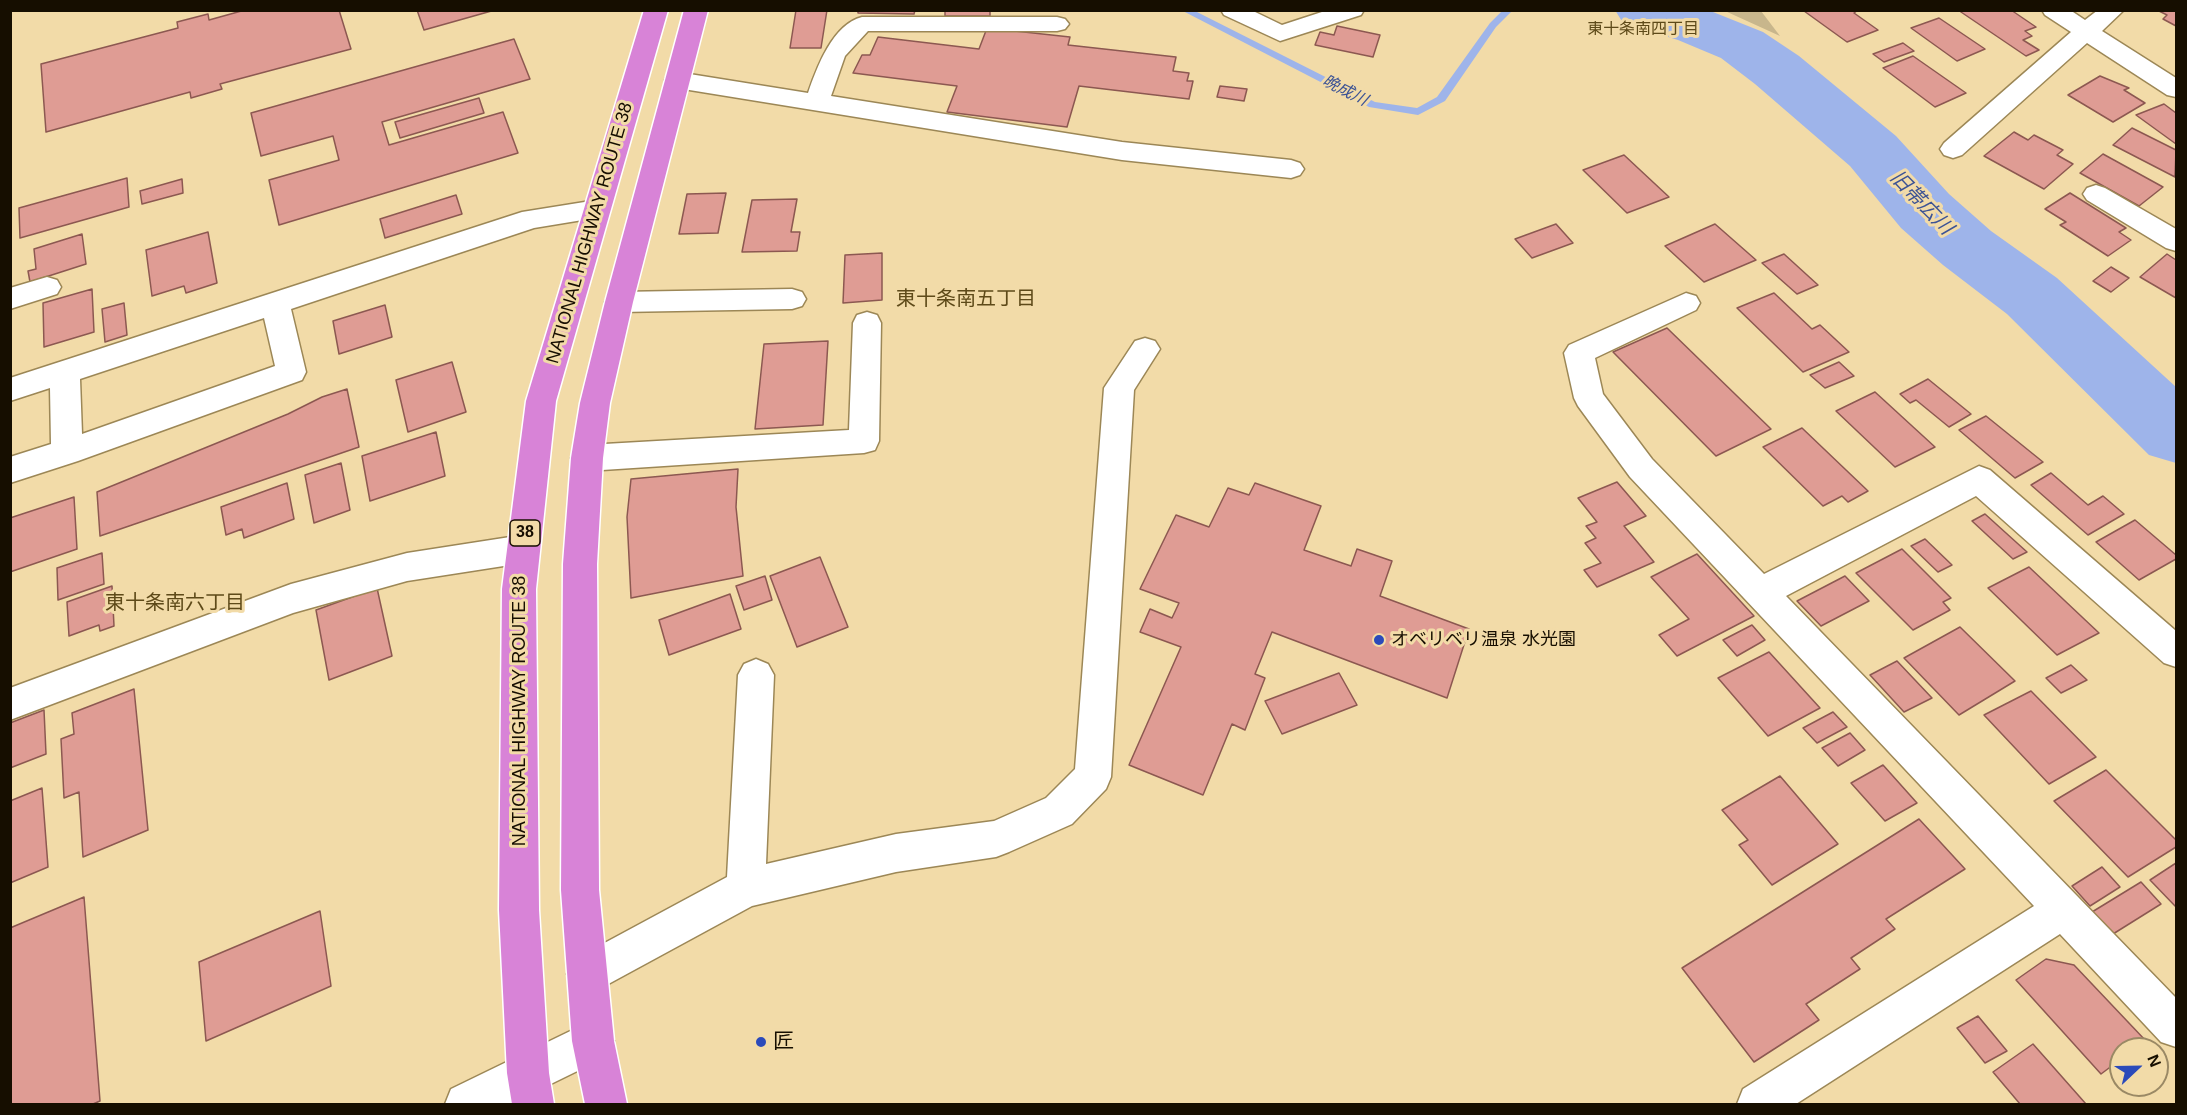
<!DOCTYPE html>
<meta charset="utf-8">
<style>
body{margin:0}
#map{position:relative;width:2187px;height:1115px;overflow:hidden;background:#f2dba8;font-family:Helvetica,sans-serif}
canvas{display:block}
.frame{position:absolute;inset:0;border:12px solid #160e00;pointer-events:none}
.north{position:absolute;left:2109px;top:1037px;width:60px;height:60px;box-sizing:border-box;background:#f2dba8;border:2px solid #9a8965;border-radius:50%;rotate:68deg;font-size:16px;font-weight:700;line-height:24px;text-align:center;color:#160e00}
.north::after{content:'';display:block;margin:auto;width:21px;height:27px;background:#2b4aba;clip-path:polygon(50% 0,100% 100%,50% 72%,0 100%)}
</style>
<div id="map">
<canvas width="2187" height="1115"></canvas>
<div class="frame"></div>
<div class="north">N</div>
</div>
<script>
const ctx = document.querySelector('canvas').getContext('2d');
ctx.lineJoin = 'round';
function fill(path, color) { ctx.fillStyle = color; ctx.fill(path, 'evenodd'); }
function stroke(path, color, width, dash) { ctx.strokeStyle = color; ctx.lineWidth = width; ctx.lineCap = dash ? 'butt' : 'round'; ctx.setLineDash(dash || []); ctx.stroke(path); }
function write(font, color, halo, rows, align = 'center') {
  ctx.font = font + ' Helvetica,"Noto Sans JP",sans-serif'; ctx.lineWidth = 6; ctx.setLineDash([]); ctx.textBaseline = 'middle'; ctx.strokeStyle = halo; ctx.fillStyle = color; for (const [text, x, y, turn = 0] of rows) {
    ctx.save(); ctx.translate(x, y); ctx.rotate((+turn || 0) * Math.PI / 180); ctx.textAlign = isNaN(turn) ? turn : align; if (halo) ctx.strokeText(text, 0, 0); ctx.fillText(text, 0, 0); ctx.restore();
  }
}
fill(new Path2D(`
 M1725,11H1761L1780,36Z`), '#c8b68c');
fill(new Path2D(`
 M1181,10H1193L1375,102L1417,108L1437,97L1490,23L1503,10H1513L1496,27L1445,101L1418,115L1369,107Z`), '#9eb4ea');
fill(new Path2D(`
 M1615,10H1708L1763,32L1799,56L1896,136L1949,194L1991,231L2057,278L2176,387V463L2149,455L2007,314L1943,265L1901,228L1850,166L1755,84L1721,58L1678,40L1623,23Z`), '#9eb4ea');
const building = new Path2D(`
 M245,10H339L351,49L220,84L222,89L191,98L190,92L46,132L41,64L178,28L177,22L208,14L209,20Z
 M417,10H495L424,30Z
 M796,10H827L821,48H790Z
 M858,10H915L914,14L858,13Z
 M945,10H990V16H945Z
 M1858,10L1854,13L1878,30L1847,42L1804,11Z
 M1958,10H2011L2036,27L2025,31L2032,36L2023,40L2039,50L2026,56Z
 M2157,10H2176V26L2163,19L2167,15Z
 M1939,18L1985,49L1957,61L1911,28Z
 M1337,26L1380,35L1373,57L1315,45L1320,32L1334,35Z
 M987,28L1070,37L1068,45L1176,57L1173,71L1189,73L1187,81H1193L1189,99L1079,86L1067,127L947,112L957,86L853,73L862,55H870L878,37L979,49Z
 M514,39L530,79L382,122L389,145L503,112L518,153L279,225L269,180L339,160L333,136L261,156L251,113Z
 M1903,43L1914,51L1884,62L1873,54Z
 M1913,56L1966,93L1935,107L1883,68Z
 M2100,76L2129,88L2124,90L2145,103L2113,122L2068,95Z
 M1220,86L1247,89L1244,101L1217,97Z
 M479,98L484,113L400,138L395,122Z
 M2164,104L2176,113V144L2136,115Z
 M2132,128L2176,150L2175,177L2113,145Z
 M2014,132L2028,140L2034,135L2063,150L2057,155L2073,164L2044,189L1984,156Z
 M2103,154L2163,187L2139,206L2080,173Z
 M1624,155L1669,197L1627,213L1583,170Z
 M127,178L129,207L20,238L19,208Z
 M182,179L183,193L142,204L140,191Z
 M726,193L718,233L679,234L687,194Z
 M2070,193L2126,228L2119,232L2131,240L2108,256L2060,225L2066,222L2045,209Z
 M456,195L462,214L385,238L380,219Z
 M797,199L791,232H800L797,251L742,252L752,200Z
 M1556,224L1573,243L1532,258L1515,239Z
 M1715,224L1756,260L1704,282L1665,246Z
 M208,232L217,283L186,293L184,286L152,296L146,250Z
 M82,234L86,264L30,282L28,271L36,269L34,249Z
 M882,253V300L843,303L845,255Z
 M1784,254L1818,285L1797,294L1762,263Z
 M2167,254L2176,260V298L2140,277Z
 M2111,267L2129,278L2111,292L2093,281Z
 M92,289L94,332L44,347L43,303Z
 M1774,293L1812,329L1820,325L1849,352L1803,372L1737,308Z
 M124,303L127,335L105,342L102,309Z
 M385,305L392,337L339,354L333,321Z
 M1667,328L1771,429L1716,456L1613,352Z
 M828,341L823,425L755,429L764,344Z
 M452,362L466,412L408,432L396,380Z
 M1839,362L1854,376L1825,388L1810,375Z
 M1928,379L1971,414L1949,427L1916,400L1910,403L1900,394Z
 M347,389L359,447L100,536L97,492L288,414L322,397Z
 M1875,392L1935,447L1895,467L1836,411Z
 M1986,416L2043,462L2015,478L1959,430Z
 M1802,428L1868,491L1848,502L1842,496L1823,506L1763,447Z
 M436,432L445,476L370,501L362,456Z
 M341,463L350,510L314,523L305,475Z
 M738,469L736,507L743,576L631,598L627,517L631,479Z
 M2051,473L2088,505L2103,496L2124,514L2088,535L2031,485Z
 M1617,482L1646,516L1624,526L1654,562L1597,587L1584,570L1601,563L1585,543L1596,538L1586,526L1597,522L1578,498Z
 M287,483L294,519L244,538L242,529L226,535L221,507Z
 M1255,483L1321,506L1304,550L1351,566L1357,549L1392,561L1380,596L1469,629L1447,698L1272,632L1255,674L1265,678L1245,730L1232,724L1203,795L1129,765L1181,647L1140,632L1150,609L1172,618L1179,603L1140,589L1176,515L1209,527L1228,488L1249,495Z
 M74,497L77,549L10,572V518Z
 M1985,514L2027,552L2013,559L1972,521Z
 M2135,520L2176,555V559L2139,580L2096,542Z
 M1925,539L1952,565L1938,572L1911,546Z
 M1902,549L1951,598L1943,602L1950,610L1913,630L1856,573Z
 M102,553L104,584L58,600L57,568Z
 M1697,554L1754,616L1677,656L1659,635L1689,619L1651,577Z
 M820,557L848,627L797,647L770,576Z
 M2029,567L2099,633L2057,655L1988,588Z
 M765,576L772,600L744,610L736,586Z
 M1845,576L1869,601L1821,626L1797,601Z
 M112,586L114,626L100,631L99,625L69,636L67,602Z
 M377,588L392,656L329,680L316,610Z
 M730,594L741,629L669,655L659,620Z
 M1752,625L1765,640L1737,656L1723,640Z
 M1960,627L2015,681L1959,715L1904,658Z
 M1769,652L1820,708L1768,736L1718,678Z
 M1897,661L1932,698L1904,712L1870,675Z
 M2071,665L2087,680L2061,693L2046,678Z
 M1339,673L1357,705L1282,734L1265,701Z
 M134,689L148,830L83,857L79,792L64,798L61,739L74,734L72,713Z
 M2031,691L2096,757L2049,784L1984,715Z
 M44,710L46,754L10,768V723Z
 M1833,712L1847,727L1817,743L1803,728Z
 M1850,733L1865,750L1838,766L1822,748Z
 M1883,765L1917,803L1885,821L1851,783Z
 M2106,770L2176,840V847L2128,877L2054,801Z
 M1780,776L1838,844L1772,885L1739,845L1748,840L1722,810Z
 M42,788L48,867L10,883V801Z
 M1919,819L1965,869L1886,919L1895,929L1851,958L1860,969L1806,1004L1819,1020L1754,1062L1682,968Z
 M2176,863V907L2150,880Z
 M2102,867L2120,887L2090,906L2072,886Z
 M2141,882L2161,904L2113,934L2092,912Z
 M84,897L100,1101L93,1104H10V928Z
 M320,911L331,986L206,1041L199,962Z
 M2046,959L2074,965L2146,1041L2135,1049H2121V1059L2101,1074L2016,980Z
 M1978,1016L2007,1051L1985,1063L1957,1028Z
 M2033,1044L2086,1104H2020L1993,1072Z`);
fill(building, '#df9c94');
stroke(building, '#8c5851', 1.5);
const minor = new Path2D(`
 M1221,10H1251L1282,25L1328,10H1364L1361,15L1280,41L1224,15Z
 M2042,10H2070L2085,20L2098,10H2124L2102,31L2176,78V97L2167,95L2087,43L1962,155L1953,158L1944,155L1940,149L1944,143L2071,32L2045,15Z
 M862,17H1057L1065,19L1069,24L1065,29L1057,31H868L845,56L831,96L1122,142L1291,160L1300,163L1304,169L1300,175L1291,178L1122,160L677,88L668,86L665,80L668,74L677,72L808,93C817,67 833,24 862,17Z
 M2096,185L2105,188L2176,229V251L2166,248L2087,200L2083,194L2087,188Z
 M597,200L607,202L610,209L607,216L534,228L291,309L306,372L302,380L78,461L10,483V457L51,444L50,388L10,401V378L522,212ZM264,318L275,366L82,434L80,379Z
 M47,277L57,280L61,287L57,294L10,309V288Z
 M792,289L802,292L806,299L802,306L792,309L619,312L609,309L605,302L609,295L619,292Z
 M1686,293L1696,296L1700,303L1696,310L1595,358L1603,394L1652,459L1764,574L1979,466L1990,470L2176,631V667L2164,663L1976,496L1786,596L2176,998V1047L2161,1042L2060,934L1796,1104H1737L1743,1089L2034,906L1630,477L1578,406L1574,398L1564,353L1569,345Z
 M867,312L877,315L881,323L879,441L875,450L864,453L587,471L576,467L571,458L576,449L587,445L849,430L853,323L857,315Z
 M1145,338L1155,341L1160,349L1134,390L1111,777L1106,789L1072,824L1009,852L996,857L896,872L752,906L601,988L587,994L573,988L567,974L573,960L727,877L738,675L744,664L756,659L768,664L774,675L766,864L896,834L994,821L1046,798L1075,769L1104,388L1135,341Z
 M523,535L535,539L539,549L535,559L523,563L407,581L293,613L10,720V688L291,584L407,553Z
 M593,1020L608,1026L614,1041L608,1056L510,1104H445L451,1089Z`);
const highway = new Path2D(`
 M644,10H668L556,401L536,589L539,910L549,1073L554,1104H512L507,1073L499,910L502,589L526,401Z
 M684,10H708L633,302L610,403L603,458L597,564L599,890L614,1041L627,1104H585L572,1041L561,890L563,564L571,458L580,403L605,302Z`);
stroke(minor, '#9c8756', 3);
stroke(highway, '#fff', 3);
fill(minor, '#fff');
fill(highway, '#d883d7');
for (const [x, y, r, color] of [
 [1379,640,6,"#2b4aba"],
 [761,1042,6,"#2b4aba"]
]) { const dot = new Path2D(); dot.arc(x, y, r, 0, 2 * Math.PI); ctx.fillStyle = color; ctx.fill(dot); stroke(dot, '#f2dba8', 2); }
write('16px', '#5e4a19', '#f2dba8', [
 ["東十条南四丁目",1643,30]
]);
write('italic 16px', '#3c5395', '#f2dba8', [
 ["晩成川",1345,91,27]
]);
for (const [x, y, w] of [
 [525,533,30]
]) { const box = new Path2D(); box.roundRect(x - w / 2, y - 13, w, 26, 4.5); ctx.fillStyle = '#f2dba8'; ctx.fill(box); stroke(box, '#160e00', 1.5); }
write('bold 16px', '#160e00', null, [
 ["38",525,533]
]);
write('18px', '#160e00', '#f2dba8', [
 ["NATIONAL HIGHWAY ROUTE 38",590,233,-74],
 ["NATIONAL HIGHWAY ROUTE 38",520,711,-90]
]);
write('18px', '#160e00', '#f2dba8', [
 ["オベリベリ温泉 水光園",1391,640]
], 'left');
write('italic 20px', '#3c5395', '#f2dba8', [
 ["旧帯広川",1921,203,46]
]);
write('20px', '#5e4a19', '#f2dba8', [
 ["東十条南五丁目",966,299],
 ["東十条南六丁目",175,603]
]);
write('21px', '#160e00', '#f2dba8', [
 ["匠",773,1042]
], 'left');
</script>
